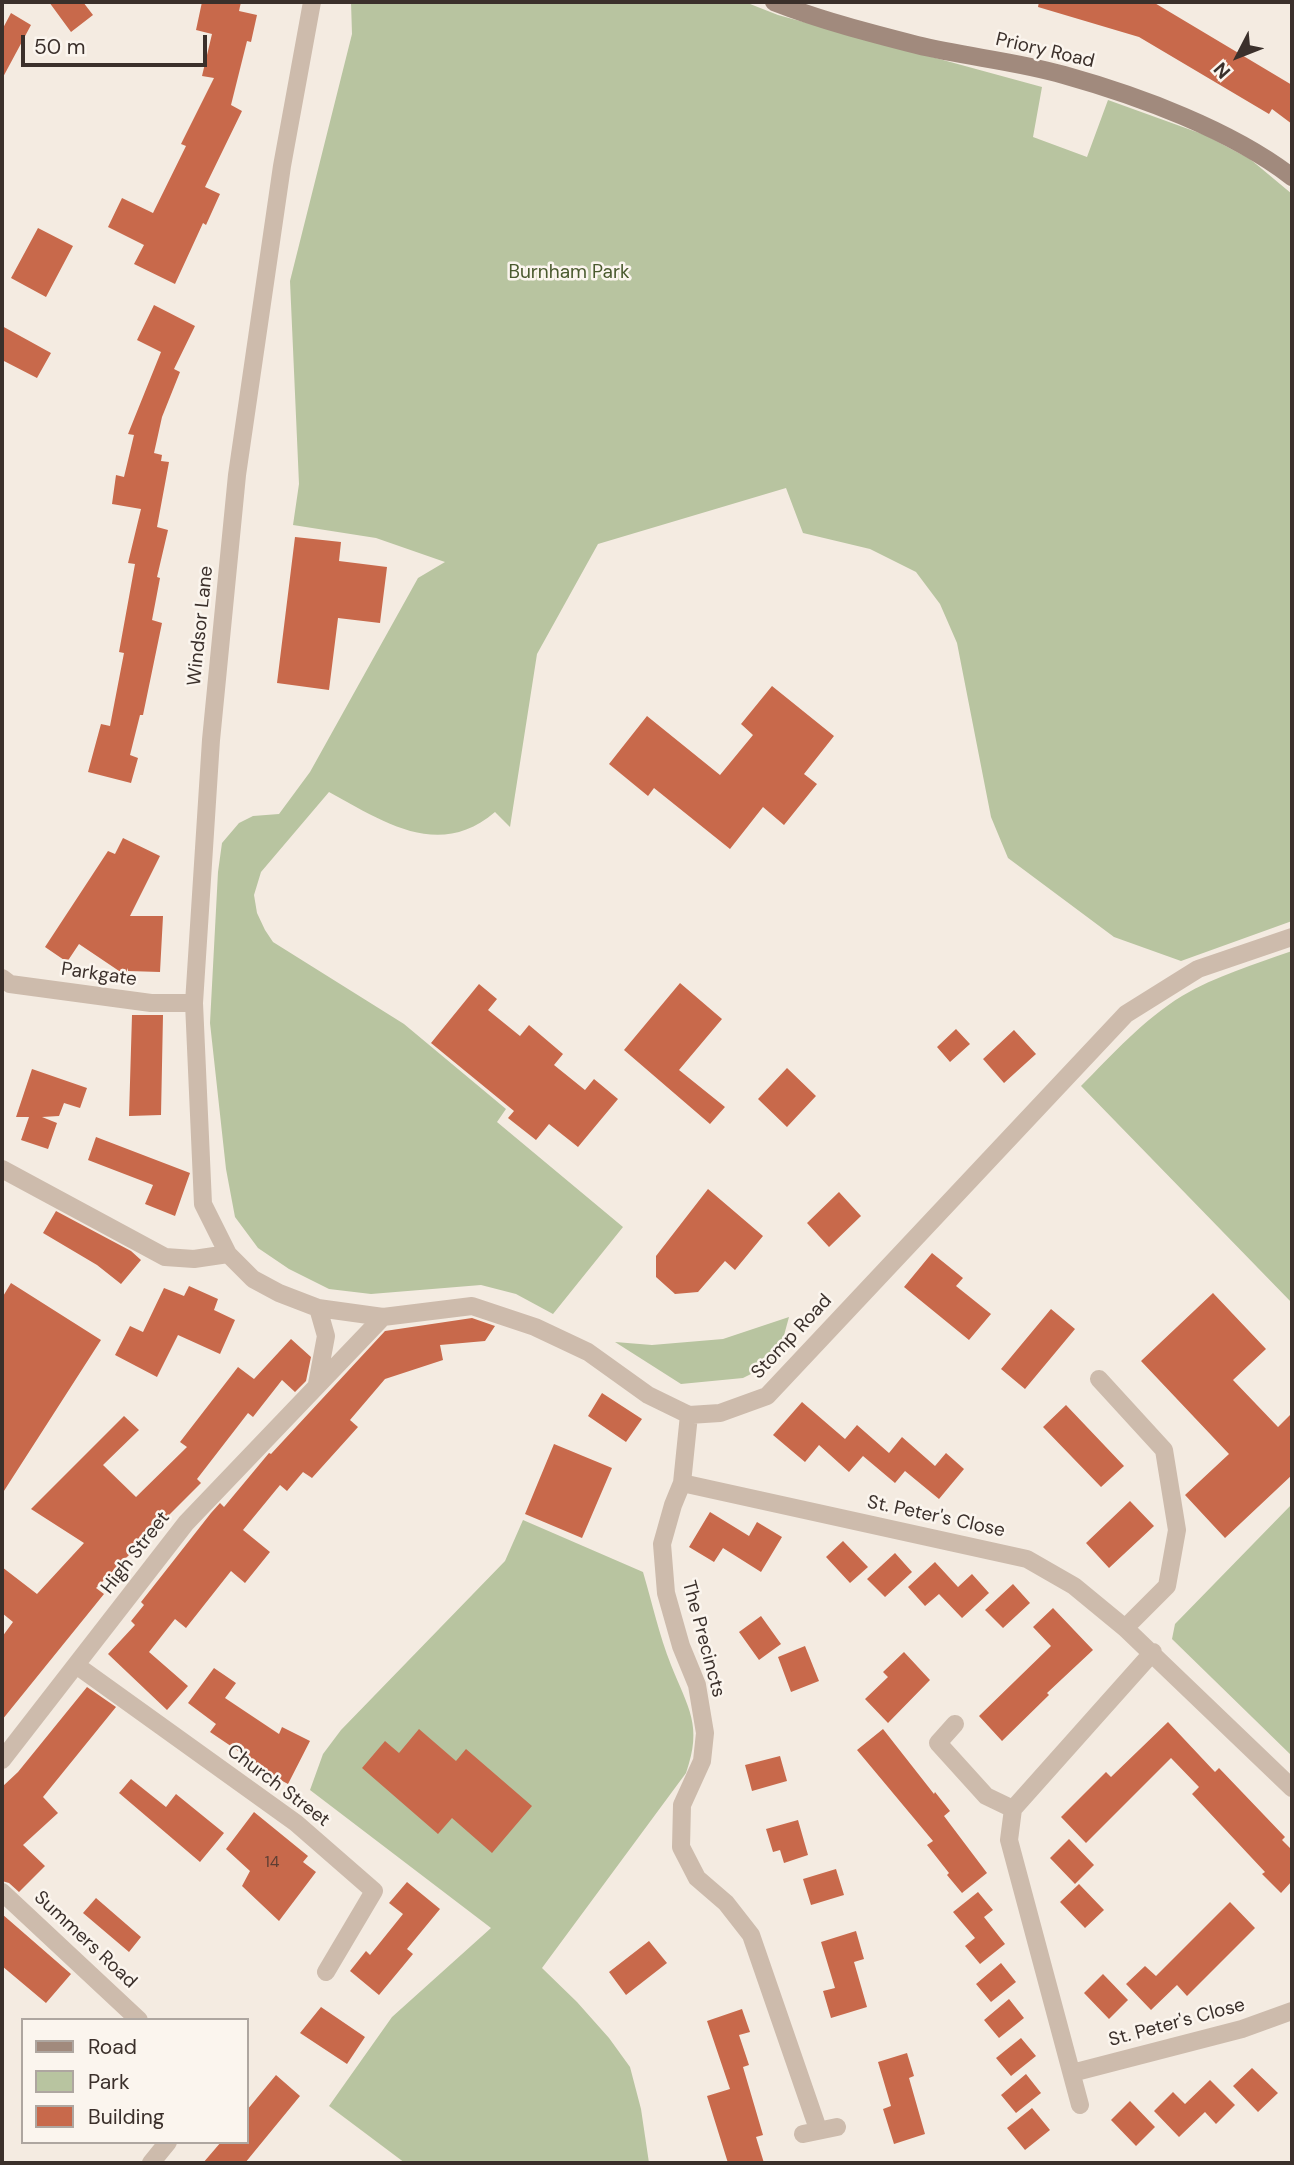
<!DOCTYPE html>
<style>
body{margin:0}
#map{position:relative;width:1294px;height:2165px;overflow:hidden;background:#f4ebe1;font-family:"DM Sans",sans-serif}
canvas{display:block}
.frame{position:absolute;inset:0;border:4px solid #3b302b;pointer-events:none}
.legend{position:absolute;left:21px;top:2018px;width:228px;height:126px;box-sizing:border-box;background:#fbf5ee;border:2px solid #aea6a0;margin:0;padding:9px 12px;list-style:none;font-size:21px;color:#3b302b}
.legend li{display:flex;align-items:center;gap:14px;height:35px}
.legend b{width:35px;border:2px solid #aea6a0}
.north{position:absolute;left:1203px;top:21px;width:70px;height:70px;-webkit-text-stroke:5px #fbf5ee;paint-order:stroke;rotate:228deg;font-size:19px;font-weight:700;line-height:28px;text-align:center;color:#3b302b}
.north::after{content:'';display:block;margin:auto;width:24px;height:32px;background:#3b302b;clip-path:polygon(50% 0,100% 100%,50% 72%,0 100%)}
.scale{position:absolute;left:21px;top:35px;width:186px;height:32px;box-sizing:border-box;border:4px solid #3b302b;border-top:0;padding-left:9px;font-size:21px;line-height:24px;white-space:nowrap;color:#3b302b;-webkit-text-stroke:5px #fbf5ee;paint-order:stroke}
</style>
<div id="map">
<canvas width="1294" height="2165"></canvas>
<div class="frame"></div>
<ul class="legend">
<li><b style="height:9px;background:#a18a7d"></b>Road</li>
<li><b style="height:19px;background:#b8c4a0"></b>Park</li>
<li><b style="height:19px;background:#c8694b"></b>Building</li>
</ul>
<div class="north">N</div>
<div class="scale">50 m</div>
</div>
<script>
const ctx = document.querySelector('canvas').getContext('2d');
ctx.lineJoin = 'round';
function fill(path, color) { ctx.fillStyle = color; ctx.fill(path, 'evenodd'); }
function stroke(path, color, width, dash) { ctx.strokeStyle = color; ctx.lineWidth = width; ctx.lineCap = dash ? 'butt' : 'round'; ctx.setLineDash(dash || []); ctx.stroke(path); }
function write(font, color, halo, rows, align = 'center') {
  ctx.font = font + ' "DM Sans",sans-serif'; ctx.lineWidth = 5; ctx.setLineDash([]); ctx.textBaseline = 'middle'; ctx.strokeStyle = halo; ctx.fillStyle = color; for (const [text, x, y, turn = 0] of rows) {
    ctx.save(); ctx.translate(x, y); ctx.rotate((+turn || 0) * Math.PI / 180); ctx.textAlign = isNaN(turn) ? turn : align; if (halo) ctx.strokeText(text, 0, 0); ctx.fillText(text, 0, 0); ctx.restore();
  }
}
fill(new Path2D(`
 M351,2H745L778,15L1042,87L1033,137L1087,157L1108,100L1205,135L1250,159L1292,194V921L1181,961L1114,937L1008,858L991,817L957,643L940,604L916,572L870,549L803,533L786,488L598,544L537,654L510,827L495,812C439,860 384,822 329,792L261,872L254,895L257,913L265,930L273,942L404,1024L506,1109L497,1122L623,1227L553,1314L516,1294L481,1285L371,1294L329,1289L289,1269L258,1248L235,1217L226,1169L210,1023L218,872L222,843L239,823L253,816L279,814L310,772L418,578L445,562L376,538L293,525L299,484L290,281L352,34Z
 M1292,951V1303L1081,1086C1113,1054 1143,1020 1182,996C1216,976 1255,964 1292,951Z
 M789,1317L777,1361L743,1378L681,1384L615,1342L652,1345L723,1339Z
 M1292,1504V1756L1172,1639L1175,1624Z
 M523,1520L643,1572C652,1602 659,1635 671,1665C688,1708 703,1725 686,1773L542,1968L577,2002L609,2038L630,2067L641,2109L649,2163H405L329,2106L392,2017L491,1928L310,1790L323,1754L341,1730L505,1561Z`), '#b8c4a0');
fill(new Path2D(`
 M49,2H83L93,15L71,32Z
 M202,2H241L239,11L257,15L251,42L247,41L231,105L242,111L205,187L220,194L206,225L203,223L175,284L134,264L144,245L108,227L122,198L153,213L186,146L181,144L214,78L202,76L212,34L196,30Z
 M1039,2H1153L1292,85V124L1272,109L1269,114L1139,37L1038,7Z
 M11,13L31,25L2,79V30Z
 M38,228L73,246L46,297L11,278Z
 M154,305L195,326L174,369L180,372L162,417L154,453L162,455L161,461L169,462L157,527L168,530L157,577L160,578L152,620L162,623L143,715H140L130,755L138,758L131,783L88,772L101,724L110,726L124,653L119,652L135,564L128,563L141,509L112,504L116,475L124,477L134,435L128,434L161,352L137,340Z
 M2,326L51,353L37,378L2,360Z
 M295,537L341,542L339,561L387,567L380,623L338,618L329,690L277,683Z
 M772,686L834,736L804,774L817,784L784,825L763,807L730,849L654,788L648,796L609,764L647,716L720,775L753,735L741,724Z
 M123,838L160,856L130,916H163L160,972L128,971V968L125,975L79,944L67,962L45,947L108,851L115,854Z
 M680,983L722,1019L679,1070L725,1107L710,1124L624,1050Z
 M479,984L497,999L488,1010L520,1036L529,1025L563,1054L554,1065L585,1090L594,1079L618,1099L578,1147L549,1124L536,1140L508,1118L514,1111L431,1043Z
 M132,1015H163L161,1115L129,1116Z
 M956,1029L970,1044L950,1062L937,1047Z
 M1014,1030L1036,1054L1004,1083L983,1059Z
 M787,1068L816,1096L787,1127L758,1099Z
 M32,1069L87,1088L80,1108L64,1103L59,1116L42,1117L57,1123L48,1149L21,1140L29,1117H16Z
 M96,1137L190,1173L175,1216L145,1204L153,1185L88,1160Z
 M708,1189L763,1236L735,1270L725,1261L698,1292L675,1294L656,1277V1256Z
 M839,1192L861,1216L829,1247L807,1223Z
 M56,1211L131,1251L141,1260L121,1284L97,1265L43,1233Z
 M932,1253L963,1278L956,1286L991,1314L969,1340L904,1287Z
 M11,1283L101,1340L2,1494V1298Z
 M189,1286L218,1299L214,1310L235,1320L220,1354L178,1335L157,1377L115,1355L130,1326L143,1332L164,1288L184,1296Z
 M1213,1293L1266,1349L1233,1380L1278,1427L1292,1413V1475L1225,1538L1185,1495L1229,1454L1141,1361Z
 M1051,1309L1075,1329L1025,1389L1001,1369Z
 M472,1318L495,1326L485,1341L440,1345L443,1360L385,1379L350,1420L358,1427L312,1478L303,1472L287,1491L280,1485L243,1530L270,1552L245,1583L231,1571L186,1628L175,1619L149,1652L188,1686L167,1710L108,1654L135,1625L131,1621L144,1605L141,1602L211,1513L220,1503L224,1507L269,1453L271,1454L385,1331Z
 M291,1339L311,1357L306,1381L295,1392L282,1380L253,1417L248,1413L197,1479L201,1483L96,1588L104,1594L2,1720V1637L13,1622L2,1613V1567L37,1594L84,1543L31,1509L124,1416L139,1430L103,1465L136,1497L187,1447L180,1442L238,1367L254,1379Z
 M602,1393L642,1419L626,1442L588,1416Z
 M802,1402L845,1439L857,1425L889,1453L902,1437L935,1466L946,1453L964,1469L939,1499L905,1471L895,1483L863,1456L849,1472L819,1445L805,1462L773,1435Z
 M1066,1405L1124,1466L1101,1487L1043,1427Z
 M554,1444L612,1468L582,1538L525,1514Z
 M1130,1501L1154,1526L1109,1568L1086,1543Z
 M710,1512L749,1536L757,1522L782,1537L761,1572L723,1548L714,1562L689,1547Z
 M843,1541L868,1567L850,1583L826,1557Z
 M895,1553L912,1572L885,1597L867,1579Z
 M935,1562L958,1587L972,1574L989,1593L962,1618L939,1594L925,1606L908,1587Z
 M1013,1584L1030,1603L1003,1628L985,1610Z
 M1053,1608L1093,1650L1047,1693L1049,1695L1002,1741L979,1716L1051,1646L1033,1627Z
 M761,1616L781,1644L759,1660L739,1632Z
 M805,1646L819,1681L791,1692L778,1657Z
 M904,1652L930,1680L888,1723L865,1699L888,1677L883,1672Z
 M214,1668L236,1683L225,1698L279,1734L282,1727L310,1741L288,1784L260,1769L262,1767L210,1732L216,1724L188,1703Z
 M87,1687L116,1707L43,1797L58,1813L23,1845L45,1866L19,1892L9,1883L2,1881V1787L18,1772Z
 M1168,1722L1215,1772L1219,1768L1285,1837L1282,1840L1292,1850V1881L1281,1893L1262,1874L1265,1872L1192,1794L1199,1787L1171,1758L1086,1843L1061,1817L1106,1772L1111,1777Z
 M419,1729L456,1761L466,1749L532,1806L492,1853L452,1818L438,1834L362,1768L385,1741L399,1753Z
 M883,1729L934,1794L935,1792L950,1811L944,1816L987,1873L962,1893L947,1875L949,1873L927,1845L933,1841L857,1750Z
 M780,1756L787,1781L752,1791L745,1765Z
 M131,1779L166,1807L176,1794L224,1833L200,1862L119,1793Z
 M254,1812L308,1856L303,1862L316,1872L279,1921L242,1886L250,1871L226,1849Z
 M798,1820L808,1855L784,1863L780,1850L773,1852L766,1829Z
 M1069,1839L1094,1865L1075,1884L1050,1858Z
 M836,1869L844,1895L811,1905L803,1879Z
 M407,1882L440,1909L407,1949L413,1954L379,1995L350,1971L366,1951L370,1955L403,1914L389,1903Z
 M1079,1884L1104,1910L1085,1928L1060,1902Z
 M978,1892L993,1910L984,1917L1005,1944L980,1964L965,1946L975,1938L953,1912Z
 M96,1898L141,1937L129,1952L83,1913Z
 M1230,1902L1255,1928L1187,1996L1177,1985L1151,2010L1126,1984L1145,1966L1156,1976Z
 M2,1914L71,1974L46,2003L2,1966Z
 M856,1931L864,1959L854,1962L867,2007L831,2018L823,1991L835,1988L821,1942Z
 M649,1941L667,1963L626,1995L609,1972Z
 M1001,1963L1016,1982L991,2002L976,1984Z
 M1103,1974L1128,2000L1109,2019L1084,1993Z
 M1009,1999L1024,2018L999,2038L984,2020Z
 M321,2007L365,2037L347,2064L300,2033Z
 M742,2009L750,2032L739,2035L749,2065L743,2067L763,2135L756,2137L764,2163H728L707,2096L730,2089L707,2021Z
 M1021,2038L1036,2056L1011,2076L996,2058Z
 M907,2053L914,2076L909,2078L925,2134L894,2144L883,2109L891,2106L878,2062Z
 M1252,2068L1278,2093L1258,2112L1233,2086Z
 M1026,2074L1041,2093L1016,2113L1001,2095Z
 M276,2075L300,2096L245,2163H203L221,2142H247V2110Z
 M1210,2080L1235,2105L1216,2124L1205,2112L1179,2137L1154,2111L1173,2092L1185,2104Z
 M1130,2101L1155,2127L1136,2146L1111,2120Z
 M1032,2108L1050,2130L1025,2150L1007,2128Z`), '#c8694b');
stroke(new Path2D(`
 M312,2L282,166L237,475L211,740L194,1003L203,1204L228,1254L253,1279L279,1293L318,1308L383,1317L472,1306L535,1327L588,1352L648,1395L689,1415L720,1413L767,1396L1126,1014L1198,969L1292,937
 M2,978L10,984L151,1003H194
 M2,1169L165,1257L194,1259L228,1254
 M1099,1379L1164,1450L1177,1530L1167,1586L1125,1628
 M317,1384L326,1336L318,1308
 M689,1415L682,1483L673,1505L662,1544L666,1593L681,1646L697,1685L705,1733L702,1761L682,1805L681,1847L697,1878L726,1903L751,1935L818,2129
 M682,1483L1027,1559L1074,1586L1125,1628L1292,1788
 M76,1665L296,1823L374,1891L326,1972
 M955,1724L938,1743L986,1796L1013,1809
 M2,1760L186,1523L383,1317
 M2,1892L139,2020
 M1072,2073L1242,2029L1292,2011
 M1080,2105L1009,1840L1013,1809L1153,1652
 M803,2134L837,2127
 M151,2163L168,2142`), '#cdbbac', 18);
stroke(new Path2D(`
 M774,2C820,20 870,33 917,45C966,57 1016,61 1064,75C1139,96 1231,130 1292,177`), '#a18a7d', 18);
write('16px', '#5e3e33', null, [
 ["14",272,1863]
]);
write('19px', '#3b302b', '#fbf5ee', [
 ["Priory Road",1045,51,13],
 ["Windsor Lane",201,626,-84],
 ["Parkgate",99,975,8],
 ["Stomp Road",792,1337,-47],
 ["St. Peter's Close",936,1517,12],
 ["High Street",136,1553,-52],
 ["The Precincts",703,1639,75],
 ["Church Street",278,1786,37],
 ["Summers Road",85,1940,43],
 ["St. Peter's Close",1177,2023,-15]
]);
write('19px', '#4a5a2e', '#fbf5ee', [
 ["Burnham Park",569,273]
]);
</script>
